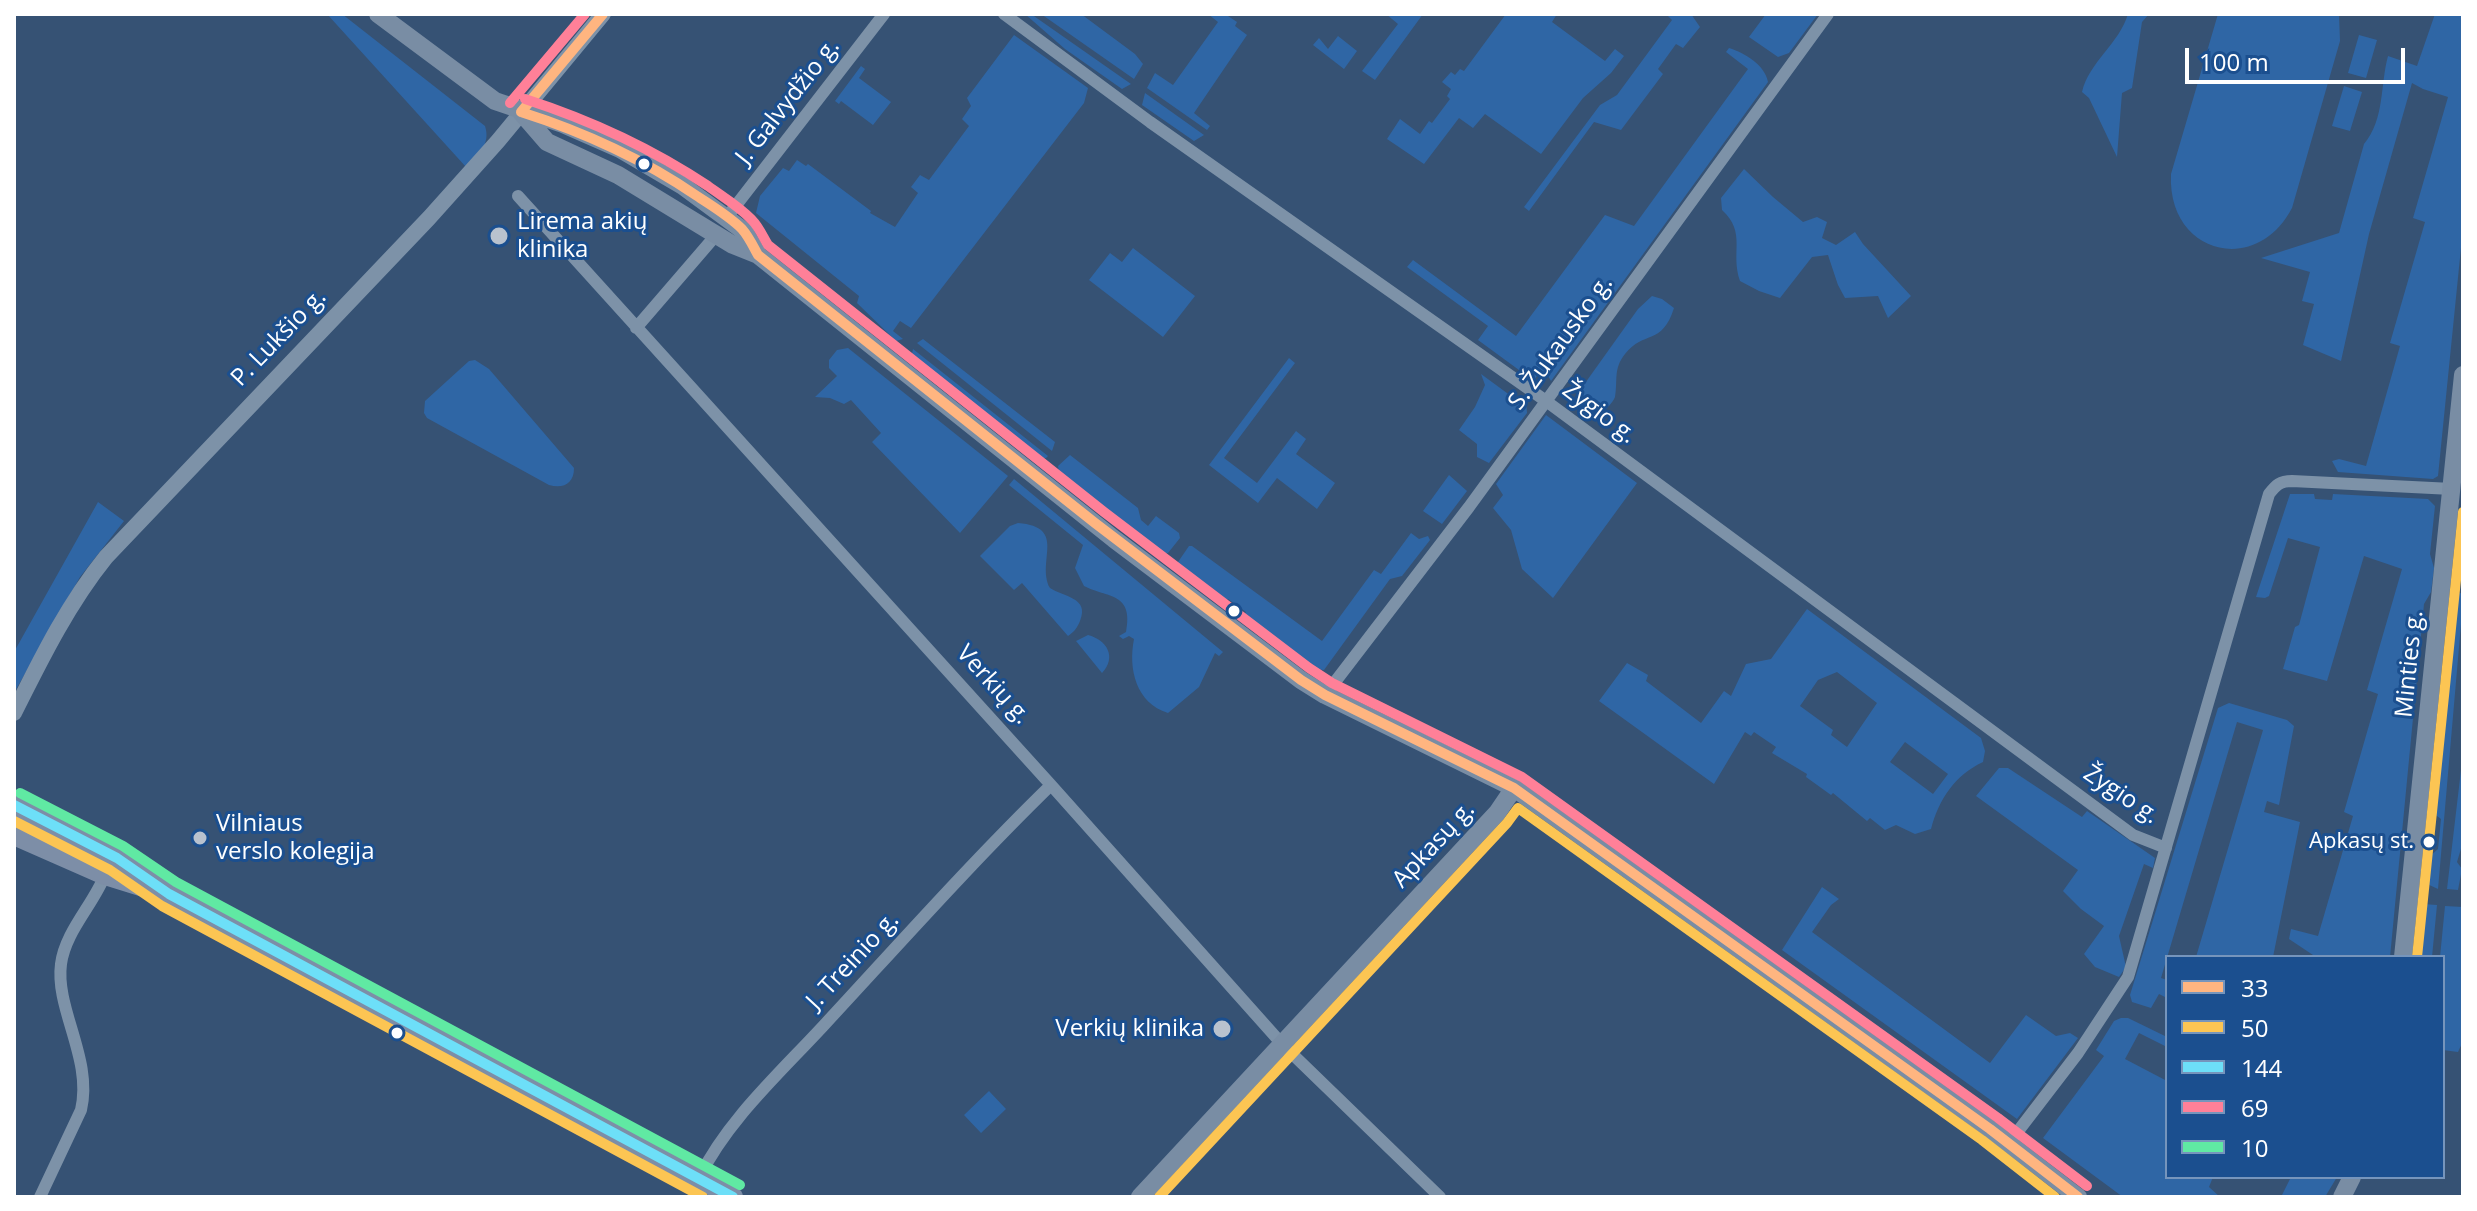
<!DOCTYPE html>
<meta charset="utf-8">
<style>
body{margin:0}
#map{position:relative;width:2477px;height:1211px;overflow:hidden;background:#365274;font-family:"Open Sans",sans-serif}
canvas{display:block}
.frame{position:absolute;inset:0;border:16px solid #fff;pointer-events:none}
.legend{position:absolute;left:2165px;top:955px;width:280px;height:224px;box-sizing:border-box;background:#1b4f8f;border:2px solid #7695bc;margin:0;padding:10px 14px;list-style:none;font-size:24px;color:#fff}
.legend li{display:flex;align-items:center;gap:16px;height:40px}
.legend b{width:40px;border:2px solid #7695bc}
.scale{position:absolute;left:2185px;top:48px;width:220px;height:36px;box-sizing:border-box;border:4px solid #fff;border-top:0;padding-left:10px;font-size:24px;line-height:28px;white-space:nowrap;color:#fff;-webkit-text-stroke:6px #1b4f8f;paint-order:stroke}
</style>
<div id="map">
<canvas width="2477" height="1211"></canvas>
<div class="frame"></div>
<ul class="legend">
<li><b style="height:10px;background:#ffb580"></b>33</li>
<li><b style="height:10px;background:#fcc553"></b>50</li>
<li><b style="height:10px;background:#6ddff8"></b>144</li>
<li><b style="height:10px;background:#ff8098"></b>69</li>
<li><b style="height:10px;background:#60e9a3"></b>10</li>
</ul>
<div class="scale">100 m</div>
</div>
<script>
const ctx = document.querySelector('canvas').getContext('2d');
ctx.lineJoin = 'round';
function fill(path, color) { ctx.fillStyle = color; ctx.fill(path, 'evenodd'); }
function stroke(path, color, width, dash) { ctx.strokeStyle = color; ctx.lineWidth = width; ctx.lineCap = dash ? 'butt' : 'round'; ctx.setLineDash(dash || []); ctx.stroke(path); }
function write(font, color, halo, rows, align = 'center') {
  ctx.font = font + ' "Open Sans",sans-serif'; ctx.lineWidth = 6; ctx.setLineDash([]); ctx.textBaseline = 'middle'; ctx.strokeStyle = halo; ctx.fillStyle = color; for (const [text, x, y, turn = 0] of rows) {
    ctx.save(); ctx.translate(x, y); ctx.rotate((+turn || 0) * Math.PI / 180); ctx.textAlign = isNaN(turn) ? turn : align; if (halo) ctx.strokeText(text, 0, 0); ctx.fillText(text, 0, 0); ctx.restore();
  }
}
fill(new Path2D(`
 M327,14H342L485,126C491,145 478,154 466,167Z
 M1025,14H1031L1131,84L1122,89L1065,49Z
 M1041,14H1081L1135,54L1143,64L1134,79Z
 M1208,14H1225L1237,22L1235,26L1247,35L1194,113L1210,126L1207,130L1147,88L1155,73L1173,85L1218,22Z
 M1386,14H1423L1375,80L1362,71L1398,24Z
 M1506,14H1557L1552,22L1605,61L1615,49L1624,56L1611,73L1583,98L1541,154L1485,114L1473,128L1459,118L1424,164L1387,139L1400,119L1420,134L1429,121L1432,123L1450,99L1447,96L1451,89L1442,82L1451,72L1455,75L1460,69L1464,71Z
 M1666,14H1691L1700,27L1683,48L1676,44L1658,69L1663,74L1621,130L1594,122L1529,211L1524,207L1600,105L1617,95L1672,20Z
 M1766,14H1818L1789,53L1778,57L1749,37Z
 M2128,14H2149L2142,22L2132,88L2122,93L2117,157L2089,98L2082,92C2089,62 2119,44 2128,14Z
 M2218,14H2339L2340,41L2292,208C2256,277 2167,254 2171,174Z
 M2435,14H2463V228L2438,476L2433,479L2338,472L2332,461L2339,459L2366,466L2400,346L2390,343L2425,222L2413,218L2448,97L2423,89L2412,83L2369,234L2341,361L2303,345L2314,304L2302,301L2310,272L2261,258L2339,233L2364,144C2385,119 2380,85 2388,56L2417,66Z
 M1014,35L1088,88L1084,103L911,328L900,321L893,331L903,339L896,341L857,303L859,296L756,213L760,196L783,168L789,171L797,160L806,166L808,164L871,211L870,213L895,227L918,193L911,187L920,175L929,180L969,126L962,119L971,106L967,98Z
 M2359,35L2377,40L2366,78L2348,73Z
 M1338,36L1357,51L1344,69L1313,45L1319,38L1328,49Z
 M1729,48C1745,53 1765,65 1768,82L1551,381L1547,374H1538L1534,381L1478,340L1488,326L1407,267L1413,260L1516,336L1605,215L1634,226L1748,69L1726,52Z
 M861,66L865,69L859,78L891,102L873,125L841,101L839,104L835,101Z
 M2344,86L2362,92L2350,131L2332,126Z
 M1145,93L1204,135L1194,141L1142,105Z
 M1744,169L1773,197L1803,222L1817,217L1827,222L1822,238L1836,245L1855,232L1863,244L1911,296L1888,318L1878,296L1845,298L1838,285L1828,255L1812,257L1780,298L1759,291L1740,281C1730,252 1747,233 1722,210L1721,198Z
 M1133,248L1195,296L1163,337L1089,280L1110,253L1122,262Z
 M1652,296L1662,299L1674,308C1662,346 1644,330 1625,354C1613,369 1618,380 1615,397C1613,402 1607,408 1603,412L1578,393L1638,309Z
 M923,339L1055,442L1052,451L917,343Z
 M848,348L1008,476L960,533L872,442L881,433L851,400L844,404L830,398L815,397L837,376L829,368V360L837,350Z
 M913,349L1048,456L1046,458H1039L911,358Z
 M1289,358L1295,363L1224,458L1257,483L1296,431L1306,439L1296,454L1335,483L1317,509L1277,478L1258,503L1209,465Z
 M475,360L489,369L574,468C574,484 563,489 549,485L427,418L424,413L425,401L469,361Z
 M1481,374L1522,404L1526,400L1527,413L1489,463L1477,457V444L1459,430L1475,407L1485,385Z
 M1546,415L1637,483L1553,598L1522,569L1511,530L1493,508L1503,495L1496,484Z
 M1070,455L1138,508L1141,520L1148,526L1156,516L1179,533L1180,538L1168,553H1157L1059,472L1058,466Z
 M1449,475L1467,491L1442,524L1423,511Z
 M1014,479L1223,652L1219,656L1215,653L1199,687L1168,713C1136,703 1128,669 1134,639L1129,636L1123,639L1119,636L1126,632C1134,592 1107,598 1084,586L1075,568L1083,545L1009,485Z
 M2290,494H2314L2315,499L2332,500L2333,494L2428,499L2435,506L2430,554L2434,568L2431,592L2424,604L2390,957H2316L2289,939L2291,929L2318,936L2353,816L2344,812L2378,694L2367,690L2402,569L2364,556L2327,681L2283,669L2295,627L2299,625L2320,547L2288,538L2269,596L2265,598L2256,597Z
 M98,502L124,521L80,577L14,693V652Z
 M1018,523C1068,527 1036,561 1050,588C1063,597 1090,597 1080,621C1077,628 1075,631 1068,636L1022,583L1014,590L980,556L1010,526Z
 M1411,533L1419,539L1428,536L1430,540L1402,576L1390,579L1324,670L1314,669L1243,617L1246,612L1228,599L1225,602L1178,567V562L1189,546H1192L1322,641L1374,570L1381,574Z
 M2454,591L2463,594V601L2438,889L2425,883L2428,858L2438,849L2441,819L2433,813Z
 M1807,609L1981,738L1985,751L1983,762C1955,775 1939,799 1931,829L1915,834L1896,825L1885,830L1870,818L1867,821L1833,793L1831,795L1806,777L1807,774L1772,753L1776,747L1754,732L1751,736L1745,732L1714,784L1599,701L1627,663L1648,675L1646,681L1701,723L1724,691L1731,696L1746,664L1771,659ZM1837,672L1877,703L1847,747L1831,735L1833,730L1800,706L1818,680ZM1905,742L1948,774L1933,794L1890,762Z
 M1088,635C1107,640 1117,657 1102,673L1076,641Z
 M2229,703L2287,720L2294,726L2279,805L2267,801L2264,812L2300,822L2273,957H2196L2263,730L2237,722L2161,978L2167,980V998L2159,994L2151,1008L2132,1002L2130,995L2218,708Z
 M2463,753V842L2457,862L2462,869L2458,890L2447,889Z
 M1999,768H2008L2082,817L2087,811L2155,858L2153,868L2144,864L2119,936L2126,967L2119,977L2095,967L2084,954L2104,926L2081,909L2063,891L2078,870L1976,796Z
 M1822,887L1839,899L1831,905L1812,932L1990,1063L2026,1015L2056,1036L2070,1033L2078,1038L2017,1119L1782,950Z
 M2423,904L2437,905L2432,957H2417Z
 M2445,906L2463,907V1041L2458,1052L2443,1050V957H2440Z
 M2121,1018H2128L2167,1037V1047L2139,1033L2125,1059L2167,1081V1177H2213L2209,1187L2220,1197H2123L2043,1138L2104,1056L2096,1050L2114,1021Z
 M989,1091L1006,1109L981,1133L964,1115Z
 M2291,1177H2337L2325,1197H2281Z`), '#2f66a5');
stroke(new Path2D(`
 M1004,14L1150,122L1546,401L2133,835L2166,848
 M518,196L1051,785L1282,1044L1440,1197
 M727,217L884,14
 M636,328L717,234
 M1325,695L1469,507L1828,14
 M2009,1143L2078,1053L2128,977L2269,494C2276,485 2280,481 2292,481L2452,489
 M699,1178C728,1119 782,1071 826,1023C900,943 973,861 1051,785
 M40,1197L81,1110C93,1059 55,1009 61,964C65,932 93,905 105,875`), '#7d92a8', 12);
stroke(new Path2D(`
 M14,713C41,659 68,604 106,557L429,218L498,141L603,14`), '#7d92a8', 16);
stroke(new Path2D(`
 M378,14L495,101L563,124L620,149L683,186L744,231L758,255
 M521,112L547,142L618,175L733,245L758,255L1114,539L1301,680L1325,695L1514,788L1990,1129L2078,1197
 M2403,957L2463,375
 M1140,1197L1497,813L1514,788
 M2342,1197L2352,1177`), '#798da4', 18);
stroke(new Path2D(`
 M14,805L117,858L169,894L733,1197
 M14,835L105,875L150,889`), '#7d8ea7', 20);
stroke(new Path2D(`
 M521,112C584,132 643,159 697,196C712,206 729,216 742,229C749,237 753,246 758,255L1095,523L1301,680L1325,695L1514,788L1990,1129L2078,1197
 M521,112L603,14`), '#ffb580', 10);
stroke(new Path2D(`
 M14,821L110,870L162,906L703,1197
 M2417,957L2463,512
 M1159,1197L1507,823L1518,808L1982,1140L2055,1197`), '#fcc553', 10);
stroke(new Path2D(`
 M14,805L117,858L169,894L733,1197`), '#6ddff8', 10);
stroke(new Path2D(`
 M525,99C590,120 651,148 708,186C723,197 739,206 752,220C759,227 763,237 768,245L1104,512L1309,668L1332,683L1522,777L1998,1118L2087,1186
 M510,103L585,14`), '#ff8098', 10);
stroke(new Path2D(`
 M20,793L123,846L176,882L740,1185`), '#60e9a3', 10);
for (const [x, y, r, color] of [
 [644,164,7,"#fff"],
 [499,236,10,"#b9c2ce"],
 [1234,611,7,"#fff"],
 [200,838,8,"#b9c2ce"],
 [2429,842,7,"#fff"],
 [1222,1029,10,"#b9c2ce"],
 [397,1033,7,"#fff"]
]) { const dot = new Path2D(); dot.arc(x, y, r, 0, 2 * Math.PI); ctx.fillStyle = color; ctx.fill(dot); stroke(dot, '#1b4f8f', 3); }
write('22px', '#fff', '#1b4f8f', [
 ["Apkasų st.",2414,842]
], 'right');
write('24px', '#fff', '#1b4f8f', [
 ["J. Galvydžio g.",788,102,-52],
 ["P. Lukšio g.",279,338,-46],
 ["S. Žukausko g.",1561,343,-54],
 ["Žygio g.",1599,413,37],
 ["Minties g.",2410,664,-84],
 ["Verkių g.",993,685,48],
 ["Žygio g.",2121,795,34],
 ["Apkasų g.",1434,845,-47],
 ["J. Treinio g.",853,961,-47]
]);
write('24px', '#fff', '#1b4f8f', [
 ["Lirema akių",517,222],
 ["klinika",517,250],
 ["Vilniaus",216,824],
 ["verslo kolegija",216,852],
 ["Verkių klinika",1204,1029,"right"]
], 'left');
</script>
